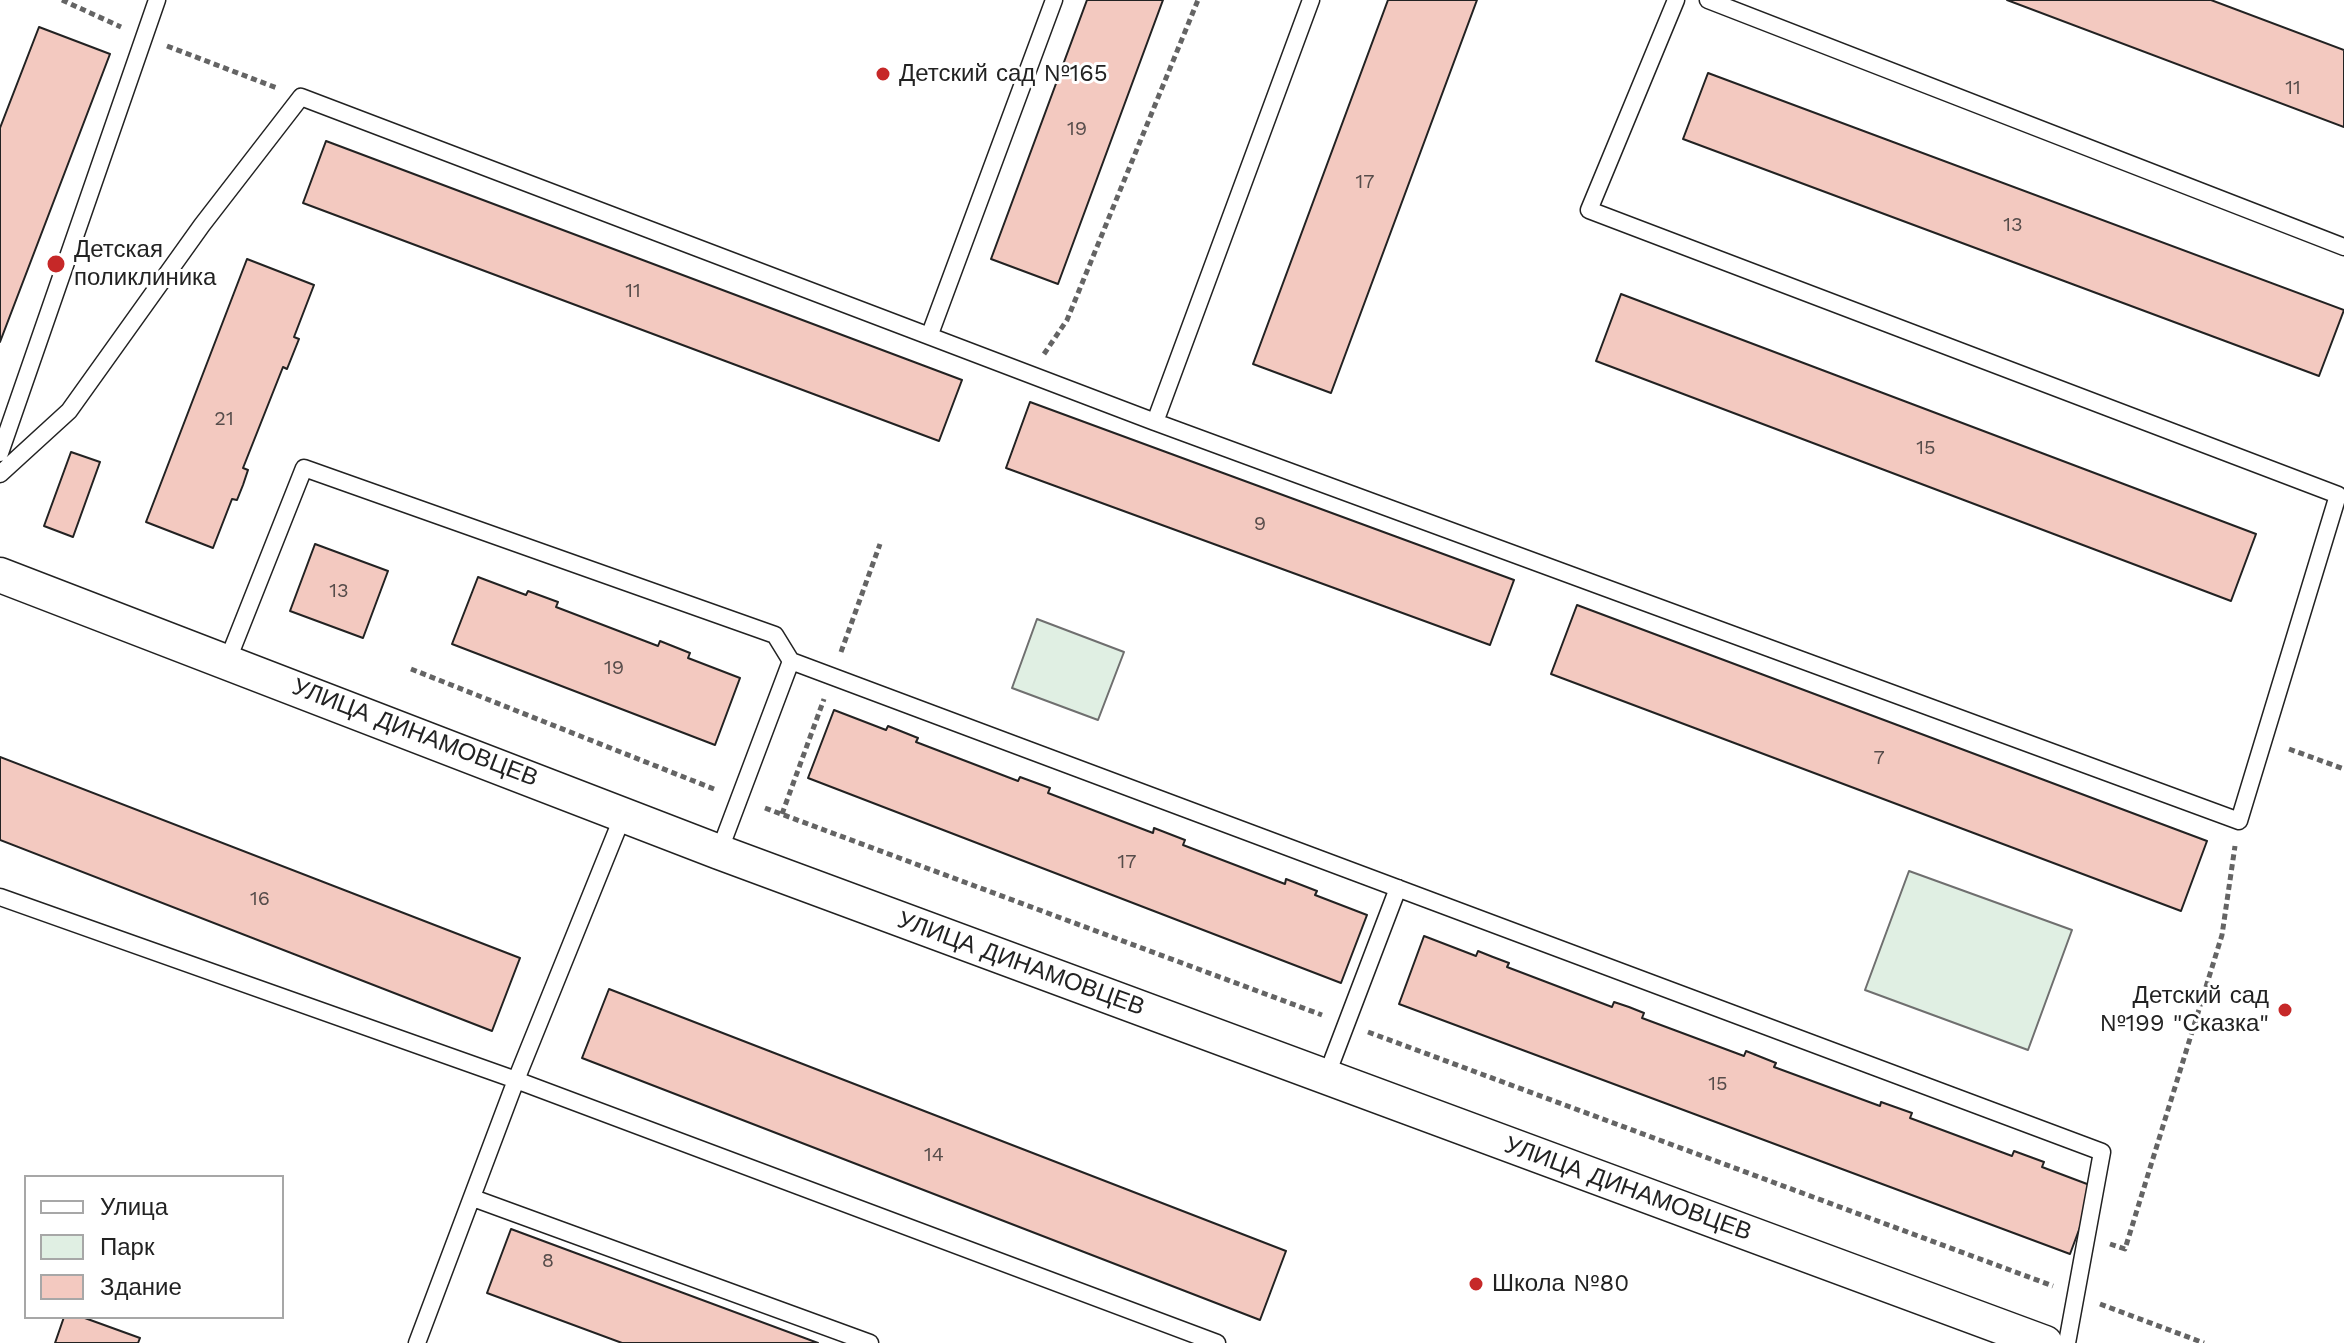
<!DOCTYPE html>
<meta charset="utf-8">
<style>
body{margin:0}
#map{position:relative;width:2344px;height:1343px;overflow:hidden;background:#fff;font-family:"Work Sans",sans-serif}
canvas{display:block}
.legend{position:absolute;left:24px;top:1175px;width:260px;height:144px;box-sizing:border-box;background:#fff;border:2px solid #a7a7a7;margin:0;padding:10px 14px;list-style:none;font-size:24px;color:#222}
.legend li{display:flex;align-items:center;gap:16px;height:40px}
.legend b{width:40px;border:2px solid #a7a7a7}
</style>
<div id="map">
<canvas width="2344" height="1343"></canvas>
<ul class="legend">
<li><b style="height:10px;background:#fff"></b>Улица</li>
<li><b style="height:22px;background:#e0efe3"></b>Парк</li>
<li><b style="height:22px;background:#f3c9c0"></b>Здание</li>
</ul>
</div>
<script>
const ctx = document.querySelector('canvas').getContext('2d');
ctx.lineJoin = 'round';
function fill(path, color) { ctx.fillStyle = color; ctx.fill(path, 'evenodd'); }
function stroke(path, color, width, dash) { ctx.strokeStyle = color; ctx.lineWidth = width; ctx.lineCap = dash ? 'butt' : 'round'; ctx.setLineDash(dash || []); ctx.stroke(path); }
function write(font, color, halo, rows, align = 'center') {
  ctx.font = font + ' "Work Sans",sans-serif'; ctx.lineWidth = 6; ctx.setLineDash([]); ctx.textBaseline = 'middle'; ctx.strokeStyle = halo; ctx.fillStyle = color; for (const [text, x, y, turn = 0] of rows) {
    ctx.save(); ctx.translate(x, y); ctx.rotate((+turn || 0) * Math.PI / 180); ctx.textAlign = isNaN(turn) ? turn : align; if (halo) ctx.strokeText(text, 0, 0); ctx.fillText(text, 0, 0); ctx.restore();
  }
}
const green = new Path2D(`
 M1037,619L1124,652L1098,720L1012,688Z
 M1909,871L2072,930L2028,1050L1865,990Z`);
fill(green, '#e0efe3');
stroke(green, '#6f6f6f', 2);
const building = new Path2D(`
 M1087,0H1163L1058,284L991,259Z
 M1388,0H1477L1331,393L1253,364Z
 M2007,0H2211L2344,50V127Z
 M39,27L110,54L0,342V128Z
 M1708,73L2344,310L2319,376L1683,139Z
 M326,141L962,380L939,441L303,203Z
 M247,259L314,285L294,337L299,339L287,369L283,367L243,468L248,470L243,485L237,500L232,499L213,548L146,522Z
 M1621,294L2256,534L2231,601L1596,361Z
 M1030,402L1514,580L1490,645L1006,468Z
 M71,452L100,462L73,537L44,526Z
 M315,544L388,571L363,638L290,611Z
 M478,577L526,595L528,591L558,602L556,607L658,646L660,641L690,653L688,658L740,678L715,745L452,644Z
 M1577,605L2207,841L2181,911L1551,674Z
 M834,710L886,730L888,726L918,738L916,742L1018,781L1020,777L1050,788L1048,793L1153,833L1154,828L1185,840L1183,845L1285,884L1286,879L1317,891L1315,895L1367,915L1341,983L808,778Z
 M0,757L520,958L492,1031L0,840Z
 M1424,936L1476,956L1478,951L1493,957L1509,963L1507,967L1612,1007L1614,1002L1629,1007L1644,1013L1642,1018L1744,1056L1746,1051L1776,1063L1774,1067L1880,1106L1881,1102L1912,1113L1910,1118L2012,1156L2014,1151L2044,1162L2042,1167L2095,1187L2070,1254L1399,1004Z
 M609,989L1286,1251L1260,1320L582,1058Z
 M511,1229L818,1343H622L487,1293Z
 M64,1317H82L140,1338L138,1343H55Z`);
fill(building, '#f3c9c0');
stroke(building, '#222', 2);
const service = new Path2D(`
 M1311,0L1155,422L2239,821L2338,495L1589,210L1676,0
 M1708,0L2344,247
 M930,334L1054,0
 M0,453L157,0
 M0,474L69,411L202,225L301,97L1155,422
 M227,662L304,468L775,635L791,661
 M719,852L791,661L2102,1152L2067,1343
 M0,897L516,1080L1217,1343
 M1326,1077L1398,888
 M473,1198L870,1343
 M417,1343L516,1080L624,813`);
const minor = new Path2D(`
 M0,575L719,852L2045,1343`);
stroke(service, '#222', 19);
stroke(minor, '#222', 37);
stroke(new Path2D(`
 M62,0L121,27
 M167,46L277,88
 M1044,354L1067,320L1198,0
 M841,652L880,544
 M411,669L714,789
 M2289,749L2344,769
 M765,808L1322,1015
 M782,814L824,699
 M1368,1032L2053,1286
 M2110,1244L2125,1249L2222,935L2235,846
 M2100,1304L2204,1343`), '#646464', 5, [6, 4]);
stroke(service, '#fff', 16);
stroke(minor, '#fff', 34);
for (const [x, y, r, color] of [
 [883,74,8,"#c62828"],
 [56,264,10,"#c62828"],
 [2285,1010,8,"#c62828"],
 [1476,1284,8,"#c62828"]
]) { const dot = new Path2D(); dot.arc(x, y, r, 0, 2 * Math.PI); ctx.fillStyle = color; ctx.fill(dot); stroke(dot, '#fff', 3); }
write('20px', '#564c4a', null, [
 ["11",2293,88],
 ["19",1077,129],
 ["17",1365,182],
 ["13",2013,225],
 ["11",633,291],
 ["21",224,419],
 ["15",1926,448],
 ["9",1260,524],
 ["13",339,591],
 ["19",614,668],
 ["7",1879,758],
 ["17",1127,862],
 ["16",260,899],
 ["15",1718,1084],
 ["14",934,1155],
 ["8",548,1261]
]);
write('24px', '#222', '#fff', [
 ["Детский сад №165",899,74],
 ["Детская",74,250],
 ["поликлиника",74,278],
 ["Детский сад",2269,996,"right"],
 ["№199 \"Сказка\"",2269,1024,"right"],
 ["Школа №80",1492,1284]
], 'left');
write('24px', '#222', '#fff', [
 ["УЛИЦА ДИНАМОВЦЕВ",415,733,21],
 ["УЛИЦА ДИНАМОВЦЕВ",1021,964,20],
 ["УЛИЦА ДИНАМОВЦЕВ",1628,1189,20]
]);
</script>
